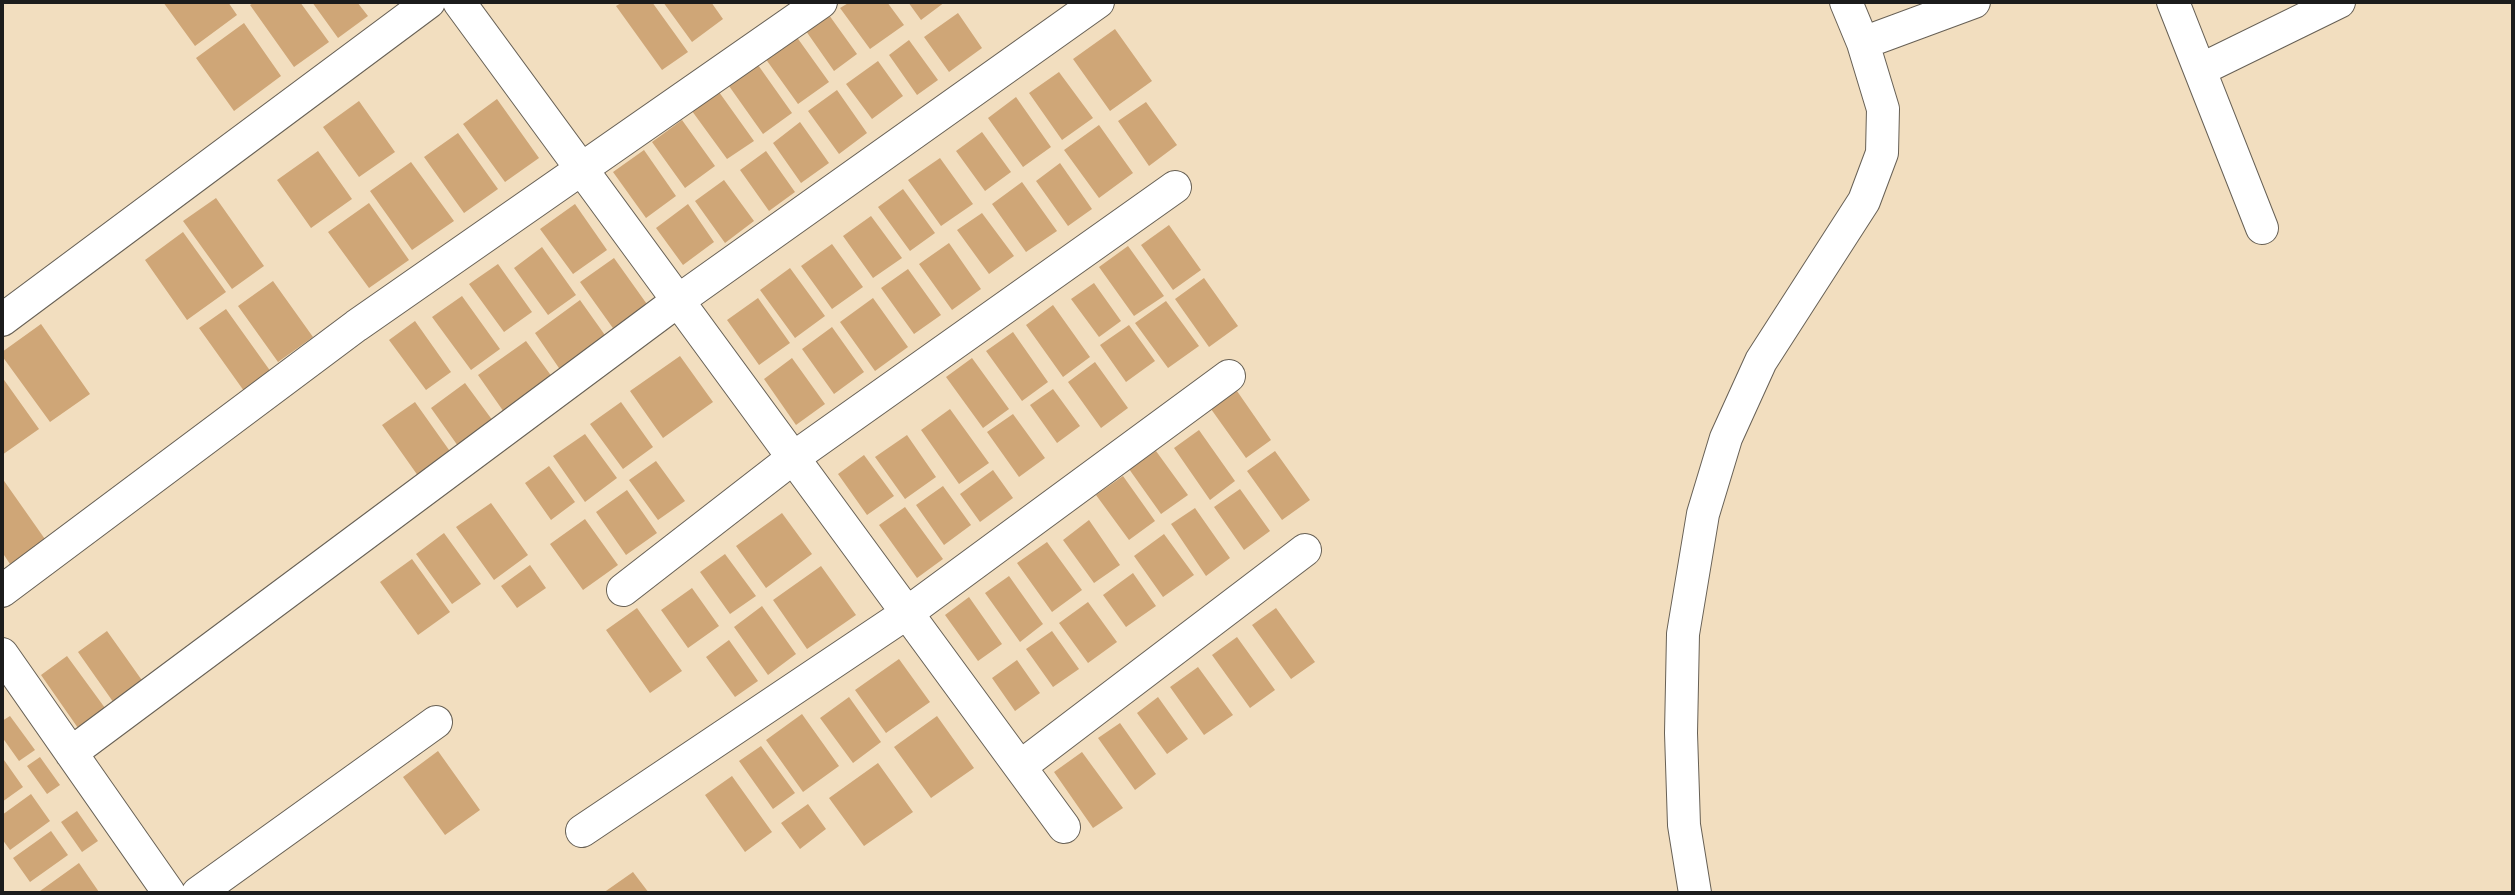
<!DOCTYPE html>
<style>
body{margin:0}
#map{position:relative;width:2515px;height:895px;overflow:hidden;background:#f2debf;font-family:"Patrick Hand",sans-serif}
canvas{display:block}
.frame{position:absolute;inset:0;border:4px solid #1c1c1c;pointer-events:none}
</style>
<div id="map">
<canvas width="2515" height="895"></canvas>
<div class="frame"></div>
</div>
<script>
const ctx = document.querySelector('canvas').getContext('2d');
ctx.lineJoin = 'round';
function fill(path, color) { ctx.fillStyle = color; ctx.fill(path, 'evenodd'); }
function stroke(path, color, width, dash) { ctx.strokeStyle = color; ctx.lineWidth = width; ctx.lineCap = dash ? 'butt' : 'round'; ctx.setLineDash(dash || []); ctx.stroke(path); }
fill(new Path2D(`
 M163,2H228L237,15L195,46Z
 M255,2H300L329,42L294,67L250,5Z
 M312,2H357L368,16L338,38Z
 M623,2H652L688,52L662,70L616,6Z
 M663,2H711L723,19L692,42Z
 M850,2H887L904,25L870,49L840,8Z
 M908,2H945L921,20Z
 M958,13L982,48L949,72L924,37Z
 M829,15L857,54L834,71L806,31Z
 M244,23L281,76L234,111L196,58Z
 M1115,29L1152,81L1110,111L1073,59Z
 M796,36L829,82L798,104L765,58Z
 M909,40L938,80L917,95L889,55Z
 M878,61L903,96L872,119L846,84Z
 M758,65L792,113L763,134L729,86Z
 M1059,72L1093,118L1062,140L1029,93Z
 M837,90L867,133L839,154L808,111Z
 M719,92L754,141L727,159L692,111Z
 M1016,97L1051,147L1023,167L988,118Z
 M497,99L539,158L505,182L463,124Z
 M359,101L395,152L359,177L323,127Z
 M1146,102L1177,145L1149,166L1118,121Z
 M682,120L715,166L685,188L652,142Z
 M800,122L829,163L801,183L773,143Z
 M1099,125L1133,173L1099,198L1064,150Z
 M982,132L1011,172L985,191L956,151Z
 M458,133L498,189L464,213L424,157Z
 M644,150L676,196L646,218L613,172Z
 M318,151L352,199L311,228L277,180Z
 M766,151L795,192L769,211L740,170Z
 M940,158L973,204L941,226L908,180Z
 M411,162L454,221L412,250L370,191Z
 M1060,163L1092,209L1068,226L1036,181Z
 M724,180L754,221L725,243L695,201Z
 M1022,182L1057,231L1026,252L992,204Z
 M903,189L935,233L910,251L878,207Z
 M216,198L264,266L232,289L183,221Z
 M369,203L409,260L369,288L328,232Z
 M575,204L607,250L573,274L540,229Z
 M688,204L714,242L683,265L656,228Z
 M982,213L1014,256L989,274L957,230Z
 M871,216L902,258L873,278L843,236Z
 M1169,225L1201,270L1173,290L1141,245Z
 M183,232L226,292L187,320L145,260Z
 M949,243L981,289L952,310L919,264Z
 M832,244L863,287L832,309L801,266Z
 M1128,246L1164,296L1134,316L1099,267Z
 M542,247L576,295L548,315L514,268Z
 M614,258L649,307L615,331L580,282Z
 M498,264L532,312L504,332L469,284Z
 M790,268L825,316L795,338L760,290Z
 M908,269L941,315L914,334L881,288Z
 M1204,278L1238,326L1209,347L1175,299Z
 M273,281L313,337L278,362L238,306Z
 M1094,283L1121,321L1099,337L1071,299Z
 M462,296L500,349L471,370L432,317Z
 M758,298L790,343L759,365L727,320Z
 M873,298L908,347L875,371L840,322Z
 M580,300L607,338L561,371L535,333Z
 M1166,301L1199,346L1168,368L1135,323Z
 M1053,305L1090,357L1063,377L1026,325Z
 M226,309L271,372L244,391L199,328Z
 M415,321L451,372L426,390L389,340Z
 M41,324L90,394L50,422L2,356V352Z
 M1129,325L1155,361L1126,382L1100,345Z
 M832,327L864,372L834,394L802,349Z
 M1013,332L1048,382L1022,401L986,351Z
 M526,341L555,381L506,415L478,375Z
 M680,356L713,402L663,438L630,391Z
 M792,358L825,404L796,425L764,379Z
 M972,358L1009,409L983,428L946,377Z
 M1095,362L1128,408L1101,428L1068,382Z
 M2,377L39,429L2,455Z
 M465,383L493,421L458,446L431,408Z
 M1053,389L1080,426L1057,443L1030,405Z
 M1237,391L1271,440L1246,458L1211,409Z
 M415,402L454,457L421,480L382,425Z
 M621,402L653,447L623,469L590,424Z
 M950,409L989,463L959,484L921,430Z
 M1013,414L1045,458L1019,477L987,432Z
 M1199,430L1235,481L1210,500L1174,448Z
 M585,434L617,478L585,502L553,456Z
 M907,435L936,477L905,499L875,457Z
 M1156,451L1188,495L1161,514L1129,469Z
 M1275,451L1310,500L1282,520L1247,471Z
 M864,455L894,496L867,515L838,474Z
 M656,461L685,501L658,520L629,480Z
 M549,466L575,502L551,520L525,483Z
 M993,470L1013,498L980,522L960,494Z
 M1123,476L1155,521L1129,540L1096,495Z
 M2,478L47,542L12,567L2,552Z
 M943,486L971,525L944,545L916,505Z
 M1240,489L1270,531L1244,550L1214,507Z
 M627,490L657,533L626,555L596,512Z
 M491,503L528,555L494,580L456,527Z
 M905,507L943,559L917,578L879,525Z
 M1195,508L1230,558L1206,576L1171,524Z
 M782,513L812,554L766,588L736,546Z
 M585,519L618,565L583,590L550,544Z
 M1089,520L1120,565L1094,583L1063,540Z
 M444,533L481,584L452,604L416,554Z
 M1164,534L1194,575L1163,597L1134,556Z
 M1047,542L1082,590L1052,612L1017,563Z
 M725,554L756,596L730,614L700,572Z
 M412,559L450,612L418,635L380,582Z
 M530,565L546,588L517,608L501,586Z
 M821,566L856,615L807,649L773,600Z
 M1133,573L1156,606L1126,627L1103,595Z
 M1009,576L1043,624L1020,642L985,593Z
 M692,588L719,626L688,648L661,610Z
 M969,597L1002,644L978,661L945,615Z
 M1088,602L1117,642L1088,663L1059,623Z
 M762,606L796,654L768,675L734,627Z
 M637,608L682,671L650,693L606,630Z
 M1276,608L1315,662L1291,679L1252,625Z
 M107,631L146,686L116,706L78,652Z
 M1052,631L1079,669L1053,687L1026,649Z
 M1237,637L1275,690L1250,708L1212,655Z
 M729,640L758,681L735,697L706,657Z
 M67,656L105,708L78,728L41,675Z
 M899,659L930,702L886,733L855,690Z
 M1017,660L1040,693L1015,711L992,678Z
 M1198,667L1233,715L1204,735L1170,687Z
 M849,697L881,742L853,763L820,718Z
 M1158,697L1188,739L1167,754L1137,713Z
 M802,714L839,766L803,792L766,740Z
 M10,716L35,750L19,761L2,737V721Z
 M937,716L974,768L931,798L894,747Z
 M1120,723L1156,774L1135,790L1098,738Z
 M761,746L795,793L773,809L739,761Z
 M438,751L480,810L445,835L403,777Z
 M1082,752L1123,808L1093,828L1054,772Z
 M40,757L60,785L47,794L27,766Z
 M4,760L23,787L2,802V761Z
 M878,763L913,812L864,846L829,798Z
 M732,776L772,832L745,852L705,795Z
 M31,794L50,821L10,850L2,839V815Z
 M808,804L826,829L800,849L781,823Z
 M77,811L98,841L82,852L61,822Z
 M51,831L68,855L30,882L13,858Z
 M79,863L99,892L42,893L40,891Z
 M633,872L649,893H603Z`), '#cfa677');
const minor = new Path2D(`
 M459,2L1064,827
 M2173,2L2262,228
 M1863,43L1974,2
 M2200,70L2339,2
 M2,320L429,2
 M623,590L793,458L1175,187
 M2,591L356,326L821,2
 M2,654L169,893
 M71,753L679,300L1098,2
 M1021,766L1305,550
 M582,831L907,613L1229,376
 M198,893L436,722
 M1695,893L1684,825L1681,733L1683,634L1703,514L1726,438L1761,361L1864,201L1882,153L1883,109L1863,43L1846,2`);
stroke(minor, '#676055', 34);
stroke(minor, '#fff', 32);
</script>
